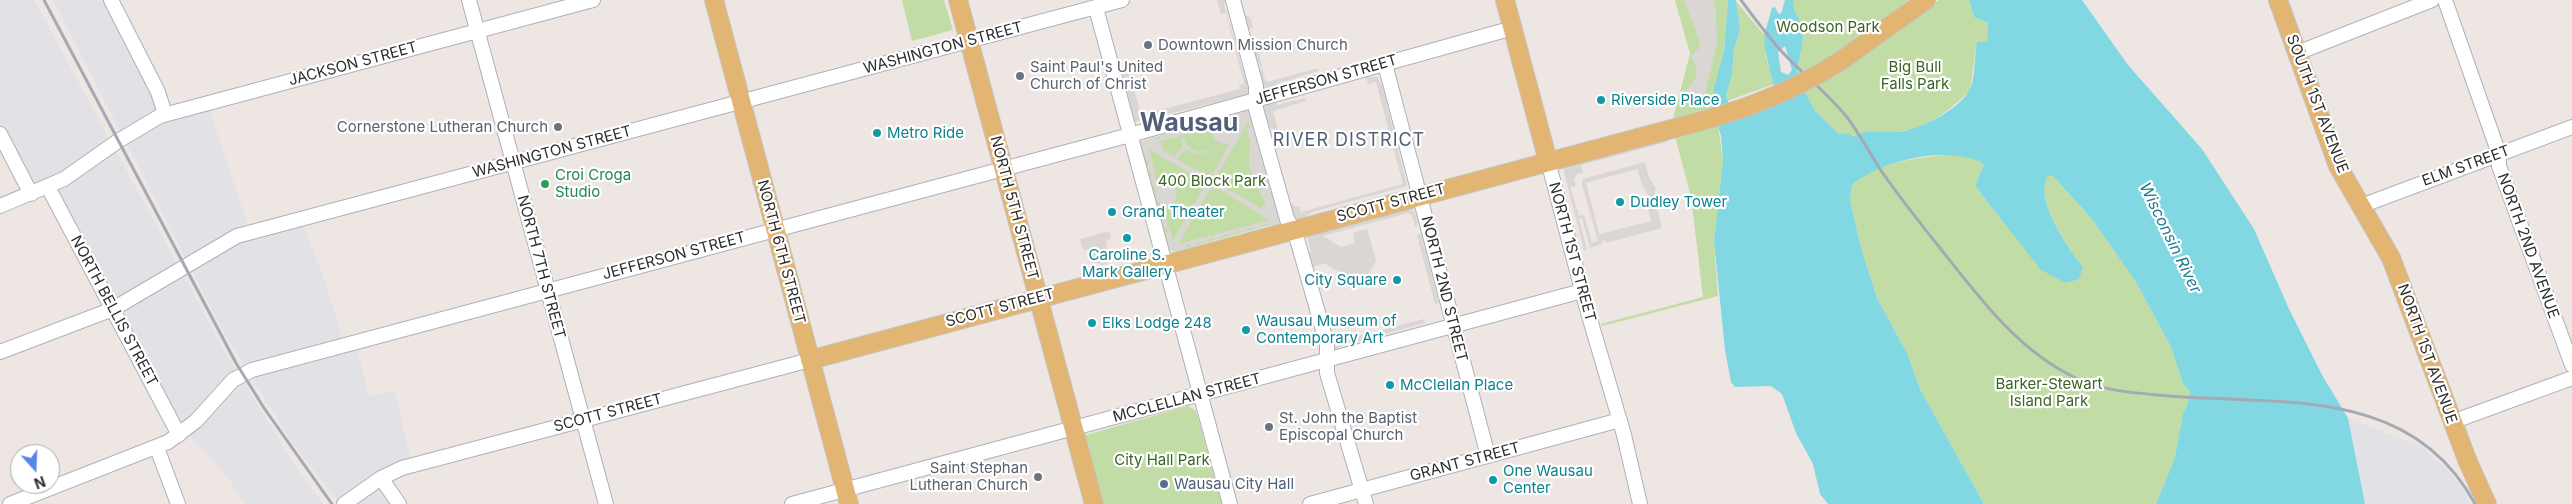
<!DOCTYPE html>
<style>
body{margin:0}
#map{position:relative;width:2572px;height:504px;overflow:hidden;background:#ede6e2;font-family:Inter,sans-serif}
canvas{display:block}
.north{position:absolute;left:10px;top:444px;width:50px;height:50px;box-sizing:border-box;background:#fff;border:1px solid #ababab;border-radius:50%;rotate:160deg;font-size:14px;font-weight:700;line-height:20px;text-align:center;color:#2d2d2d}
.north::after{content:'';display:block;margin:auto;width:18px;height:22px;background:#5588e6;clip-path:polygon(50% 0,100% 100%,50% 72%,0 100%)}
</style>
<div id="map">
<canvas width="2572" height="504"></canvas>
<div class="north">N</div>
</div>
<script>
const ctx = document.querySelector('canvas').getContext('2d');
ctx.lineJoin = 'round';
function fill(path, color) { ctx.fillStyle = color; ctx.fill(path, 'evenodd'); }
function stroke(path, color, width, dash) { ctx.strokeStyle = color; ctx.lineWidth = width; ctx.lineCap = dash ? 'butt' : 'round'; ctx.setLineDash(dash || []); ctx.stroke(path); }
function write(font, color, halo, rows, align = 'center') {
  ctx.font = font + ' Inter,sans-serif'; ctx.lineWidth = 4.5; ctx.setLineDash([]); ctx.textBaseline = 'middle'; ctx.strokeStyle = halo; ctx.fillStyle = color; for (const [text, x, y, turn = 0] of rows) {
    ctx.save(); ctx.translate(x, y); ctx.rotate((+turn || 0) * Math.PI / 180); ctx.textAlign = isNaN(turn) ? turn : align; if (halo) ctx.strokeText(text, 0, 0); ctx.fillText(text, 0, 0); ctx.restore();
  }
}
fill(new Path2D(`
 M0,0H34L228,358L295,465L323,504H245L227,476L185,431L48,188L31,194L0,134Z
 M53,0H111L166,114L207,103L250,232L301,219L325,282L344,344L355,341L369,397L394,390L412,465L381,478L399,504H340L289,438L222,329Z
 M2348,418L2422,447L2445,467L2463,489L2471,504H2365Z`), '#e2e1e6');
fill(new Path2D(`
 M902,0H944L953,30L912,41Z
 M1675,0H1728L1724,51L1714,87L1713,108L1673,119L1690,54Z
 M1793,0H1908L1870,29L1848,67L1939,0H1969L1974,17L1988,23L1987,43L1977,42L1970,91C1948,111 1926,130 1895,132C1880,133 1866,129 1853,137L1839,134L1816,112L1800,83L1797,72L1803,40L1800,21L1793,10Z
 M1736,1L1764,35L1766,57L1774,84L1727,101L1726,96L1732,75L1734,49L1740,30Z
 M1247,109L1281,224L1270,225L1176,251L1169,250L1140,142Z
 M1718,125L1723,161L1714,241L1718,296L1602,326L1601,324L1703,297L1691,197L1675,136Z
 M1952,154L1972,157L1984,164L1975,186L2005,224L2083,267C2065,243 2045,213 2043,183L2048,176H2053L2091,218L2136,282L2171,347L2183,384L2190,391L2188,403L2183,413L2175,457L2156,504H1984L1920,389L1907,353L1877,298L1861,248L1850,200L1852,185C1881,160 1916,159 1952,154Z
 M1188,406L1195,410L1197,414L1222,504H1102L1085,438L1086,435Z`), '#c1dda5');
fill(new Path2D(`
 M1217,0H1227L1224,4L1245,78L1251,82L1250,94L1135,122L1122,73L1129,71L1141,115L1240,89L1239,85L1244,84L1226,13L1221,14Z
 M1237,0L1242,17L1248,16L1251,20L1253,28L1246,30L1259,80L1261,79L1259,71L1262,70L1253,50L1258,49L1265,80L1268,82L1318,68V71L1279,83L1274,89L1262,91L1260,85Z
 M1684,0H1713L1716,11L1717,45L1704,97L1683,95L1696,77V68L1691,56L1699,48V40Z
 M1366,77H1377L1382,85L1407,186L1312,212L1302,220H1295L1289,207L1293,203L1294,207L1299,206L1301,212L1403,184L1376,82L1368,84Z
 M1305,98L1306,101L1273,111L1280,136L1275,137L1273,129L1266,125L1261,107L1276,101L1277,105Z
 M1244,109L1249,110L1283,222L1275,226L1265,224L1261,225V227L1253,229L1252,227L1240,233L1239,231L1227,236L1226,234L1215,240L1214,237L1203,243L1202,241L1190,247L1189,244L1186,245V248L1178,250H1169L1165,244L1167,240L1166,233L1168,232L1167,228L1164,229L1162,221L1165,220L1158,206L1161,205L1159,201L1157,202L1155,187H1153L1150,176L1152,175L1151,172H1149L1147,165L1149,164L1148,160H1146L1140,142L1156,136L1157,139L1160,138V135L1169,133V135L1173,134L1172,132L1181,129L1182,132L1186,131V128L1206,123L1207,125L1210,124V121ZM1234,121L1235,124L1212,130L1215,142L1207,150L1199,152L1192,150L1187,146L1184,138L1181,139L1183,147L1174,157L1162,150L1161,141ZM1248,122L1251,127L1246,128L1250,141L1249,165L1254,182L1266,203L1261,208L1219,184L1217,176ZM1216,141L1229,145L1213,173L1205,175L1177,159L1186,149L1197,154L1207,152ZM1149,149L1202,180L1204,187L1173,241L1164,209L1174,203L1177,191L1169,181L1157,182ZM1217,188L1269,220L1178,244L1209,190Z
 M1666,138L1667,142L1581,165L1583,173L1577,174L1574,180L1576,186L1570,187L1579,216L1584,215L1585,219L1592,243L1598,241L1582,184L1583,179L1645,162L1649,178L1657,190H1654L1656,195H1658L1657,208L1662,228L1606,243L1605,240L1602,241V244L1590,248L1582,218L1579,219L1587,250H1584L1563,168L1565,165ZM1637,169L1642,185L1648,195L1647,205L1651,221L1600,234V237L1586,183Z
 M1409,208L1415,212L1418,225L1415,226L1411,214L1408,213L1323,236L1341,247L1355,243L1353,233L1367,229L1376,261L1362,285L1324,263L1310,268L1306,253L1311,252L1307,235Z
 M1109,231L1111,238L1107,241L1106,245L1109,253L1108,263L1102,265L1091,260L1089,249L1083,250L1080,239Z
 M1421,234L1439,303L1435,304L1417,235Z
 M1424,319L1425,323L1341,346L1337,349L1333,348L1337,346L1336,342Z`), '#d9d6d4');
fill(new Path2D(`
 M1728,0H1736L1740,30L1734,49L1732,75L1726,96C1731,119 1764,114 1778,103L1765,50L1764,35L1772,8L1775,7L1778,13L1781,14L1785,0H1793L1794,10L1800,21L1803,40L1797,72L1800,83L1816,112L1839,134L1849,133L1853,137C1867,128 1882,133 1898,132C1919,130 1958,110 1969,91C1975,83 1975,53 1977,42H1987L1988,23L1974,17L1969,0H2082L2128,65L2202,149L2254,229L2289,309L2322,375L2348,418L2365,504H2156L2175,457L2183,413L2188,403L2190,391L2183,384L2171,347L2136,282L2091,218L2053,176H2048C2033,197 2068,248 2083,267L2079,279L2066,283L2041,270L1975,186L1984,164C1950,144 1881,160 1852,185L1850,200L1861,248L1877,298L1907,353L1920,389L1984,504H1828L1820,494L1813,464L1796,433L1782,394L1771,386L1735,387L1731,382L1725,350L1714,241L1723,161L1721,136L1712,105L1714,87L1724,51ZM1785,46L1792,70L1788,75L1781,72L1778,52Z`), '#81d8e2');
const minor = new Path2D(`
 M111,0L158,92L165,114
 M469,0L606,504
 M1233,0L1256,86V109L1287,219L1295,232L1327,344V373L1366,504
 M2445,0L2499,154V166L2572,365
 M1096,8L1230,504
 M2297,53L2432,0
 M1385,64L1488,456
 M0,134L31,194
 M1548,161L1587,309L1624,435L1640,504
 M48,187L179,435
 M0,206L64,179L118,141L160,116L593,0
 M2361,206L2572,127
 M0,352L113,309L237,236L1122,0
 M2452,422L2572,378
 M157,448L178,504
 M381,478L399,504
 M10,504L168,442L196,421L233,380L252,370L1130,135L1513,28
 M344,504L381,478L402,468L810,360
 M792,504L1582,291
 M1310,504L1620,420`);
const major = new Path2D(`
 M714,0L849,504
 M958,0L1094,504
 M1505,0L1548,161
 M2278,0L2338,166L2391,258L2468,462L2487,504
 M1842,60L1926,0
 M810,360L1664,131`);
stroke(minor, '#aeb1b8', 16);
stroke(major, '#c4c4c4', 20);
stroke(minor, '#fff', 14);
stroke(major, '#e2b572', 18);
stroke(new Path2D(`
 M44,0L236,363L264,408L332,504
 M1741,0C1755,19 1769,38 1785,55C1805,76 1828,94 1846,116C1860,134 1870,154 1882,172C1900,198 1920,223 1940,248C1978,296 2019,352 2076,378C2106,392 2137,393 2169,396C2282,405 2412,386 2475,504`), '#a4aab5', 3);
const majorBridge = new Path2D(`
 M1664,131C1731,114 1783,98 1842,60`);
stroke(majorBridge, '#c4c4c4', 20, []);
stroke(majorBridge, '#e2b572', 18);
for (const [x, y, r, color] of [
 [1148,45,5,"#6b7280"],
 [1020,76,5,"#6b7280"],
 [1601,100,5,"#0f9aa8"],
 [558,127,5,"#6b7280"],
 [877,133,5,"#0f9aa8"],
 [545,184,5,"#2e9e5b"],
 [1620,202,5,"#0f9aa8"],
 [1112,212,5,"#0f9aa8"],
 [1127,238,5,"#0f9aa8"],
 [1397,280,5,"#0f9aa8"],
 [1092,323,5,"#0f9aa8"],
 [1246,330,5,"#0f9aa8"],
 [1390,385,5,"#0f9aa8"],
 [1269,427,5,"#6b7280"],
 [1038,477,5,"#6b7280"],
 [1493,480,5,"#0f9aa8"],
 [1164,484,5,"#5c6f8a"]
]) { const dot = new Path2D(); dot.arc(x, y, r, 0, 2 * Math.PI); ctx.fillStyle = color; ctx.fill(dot); stroke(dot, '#fff', 2); }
write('15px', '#3b6424', '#fff', [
 ["Woodson Park",1828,27],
 ["Big Bull",1915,67],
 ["Falls Park",1915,84],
 ["400 Block Park",1212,181],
 ["Barker-Stewart",2049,384],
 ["Island Park",2049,401],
 ["City Hall Park",1162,460]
]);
write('15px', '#5b616d', '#fff', [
 ["Downtown Mission Church",1158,45],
 ["Saint Paul's United",1030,67],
 ["Church of Christ",1030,84],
 ["Cornerstone Lutheran Church",548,127,"right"],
 ["St. John the Baptist",1279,418],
 ["Episcopal Church",1279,435],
 ["Saint Stephan",1028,468,"right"],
 ["Lutheran Church",1028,485,"right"]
], 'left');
write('15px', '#2d2d2d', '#fff', [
 ["WASHINGTON STREET",943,48,-15],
 ["JACKSON STREET",353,64,-15],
 ["JEFFERSON STREET",1326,80,-16],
 ["SOUTH 1ST AVENUE",2317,104,69],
 ["WASHINGTON STREET",552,152,-15],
 ["ELM STREET",2466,166,-20],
 ["SCOTT STREET",1391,203,-15],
 ["NORTH 5TH STREET",1014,208,75],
 ["NORTH 2ND AVENUE",2528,246,70],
 ["NORTH 6TH STREET",781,252,75],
 ["NORTH 1ST STREET",1572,252,75],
 ["JEFFERSON STREET",674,256,-15],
 ["NORTH 7TH STREET",541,267,75],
 ["NORTH 2ND STREET",1444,289,76],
 ["SCOTT STREET",1000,308,-15],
 ["NORTH BELLIS STREET",114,311,62],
 ["NORTH 1ST AVENUE",2427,354,70],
 ["MCCLELLAN STREET",1187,398,-15],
 ["SCOTT STREET",608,413,-15],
 ["GRANT STREET",1465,462,-15]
]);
write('15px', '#0d838f', '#fff', [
 ["Riverside Place",1611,100],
 ["Metro Ride",887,133],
 ["Dudley Tower",1630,202],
 ["Grand Theater",1122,212],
 ["Caroline S.",1127,255,"center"],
 ["Mark Gallery",1127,272,"center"],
 ["City Square",1387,280,"right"],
 ["Wausau Museum of",1256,321],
 ["Contemporary Art",1256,338],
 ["Elks Lodge 248",1102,323],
 ["McClellan Place",1400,385],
 ["One Wausau",1503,471],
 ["Center",1503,488]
], 'left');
write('15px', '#27864d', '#fff', [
 ["Croi Croga",555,175],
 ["Studio",555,192]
], 'left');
write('15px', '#4e5e75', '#fff', [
 ["Wausau City Hall",1174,484]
], 'left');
write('italic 16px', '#1d7c91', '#fff', [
 ["Wisconsin River",2170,238,64]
]);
ctx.letterSpacing = '1px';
write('18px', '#525f79', '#fff', [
 ["RIVER DISTRICT",1349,141]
]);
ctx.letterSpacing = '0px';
write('bold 25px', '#525f79', '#fff', [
 ["Wausau",1189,123]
]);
</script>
